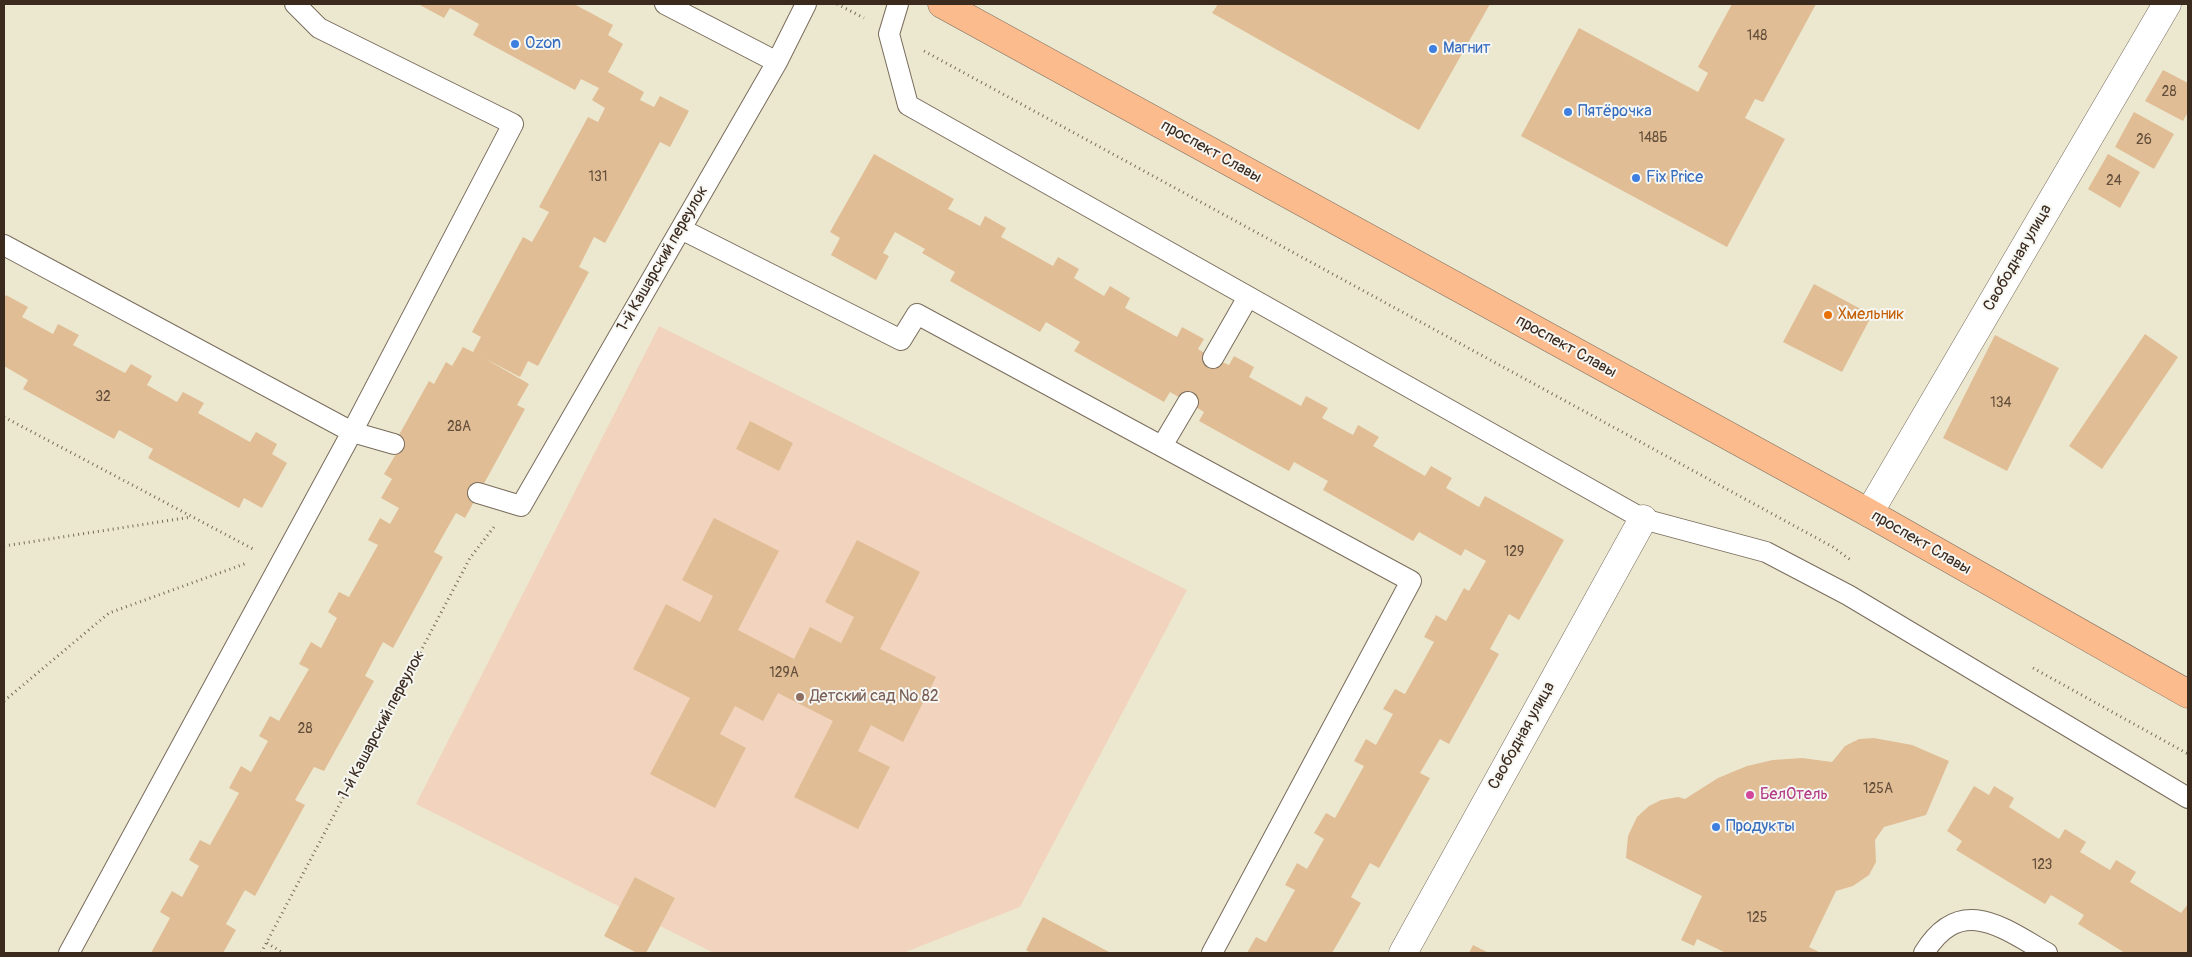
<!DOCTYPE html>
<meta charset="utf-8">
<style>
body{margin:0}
#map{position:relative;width:2192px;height:957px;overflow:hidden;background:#ece8d0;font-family:Pangolin,sans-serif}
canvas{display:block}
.frame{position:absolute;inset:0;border:5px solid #3b2a1e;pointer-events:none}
</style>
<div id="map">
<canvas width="2192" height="957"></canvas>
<div class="frame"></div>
</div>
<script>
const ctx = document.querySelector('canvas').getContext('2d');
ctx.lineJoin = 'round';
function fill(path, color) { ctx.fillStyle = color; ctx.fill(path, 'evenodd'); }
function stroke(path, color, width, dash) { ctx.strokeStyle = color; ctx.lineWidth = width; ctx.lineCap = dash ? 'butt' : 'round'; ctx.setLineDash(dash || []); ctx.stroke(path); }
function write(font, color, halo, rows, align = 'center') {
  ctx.font = font + ' Pangolin,sans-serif'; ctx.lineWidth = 4; ctx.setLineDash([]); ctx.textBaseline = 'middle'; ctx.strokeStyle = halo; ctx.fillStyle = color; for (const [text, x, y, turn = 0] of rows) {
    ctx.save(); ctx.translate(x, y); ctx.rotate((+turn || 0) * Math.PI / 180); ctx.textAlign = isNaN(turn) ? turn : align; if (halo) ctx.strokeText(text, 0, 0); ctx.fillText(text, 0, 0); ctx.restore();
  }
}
fill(new Path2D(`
 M659,326L1187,590L1020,907L903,953H714L660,926L675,898L636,877L620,907L416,804Z`), '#f2d4be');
fill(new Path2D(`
 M418,4H574L613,25L608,35L623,44L608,72L644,92L640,100L654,107L660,96L689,111L670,147L660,142L605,243L594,237L579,267L589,272L538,366L528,361L520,377L484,358L529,384L517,405L525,409L465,518L456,513L444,534L434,552L443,557L393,648L383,642L365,676L374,681L324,771L314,767L295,800L305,805L255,896L245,890L226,924L236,930L223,953H151L170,918L160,912L172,891L182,897L199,866L189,860L200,840L210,845L239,793L229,788L241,766L251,772L268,741L259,736L270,716L279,721L309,669L299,664L311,642L321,648L337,618L328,612L339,592L349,597L378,545L368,540L380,518L390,524L399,508L381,498L392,479L384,474L396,454L390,451L394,444L429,381L434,384L446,362L452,366L463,347L473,352L481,337L472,332L523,237L532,242L549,212L539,207L588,117L598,122L605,108L592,100L599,88L581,79L575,90L473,35L479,24L450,8L444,18Z
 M1218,4H1490L1419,130L1212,13Z
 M1732,4H1816L1763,102L1755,99L1745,118L1785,139L1727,247L1521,136L1579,28L1698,92L1708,73L1698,67Z
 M2163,70L2188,83V112L2183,121L2145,101Z
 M2134,112L2174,134L2154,169L2115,147Z
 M874,154L954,199L948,209L980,226L985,216L1006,228L1001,237L1053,266L1058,257L1079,269L1074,278L1104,296L1110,286L1130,298L1125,308L1177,337L1182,327L1204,339L1198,349L1213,358L1229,365L1234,356L1254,367L1249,377L1301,406L1306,396L1328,408L1322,418L1353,435L1358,425L1379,437L1373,446L1425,476L1431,466L1452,478L1446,488L1479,507L1485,496L1564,540L1519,620L1509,614L1490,649L1499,654L1449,744L1440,739L1420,773L1430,778L1379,868L1370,863L1351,897L1361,903L1332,953H1247L1256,937L1266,942L1295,890L1285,885L1297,863L1307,869L1324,839L1314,833L1326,813L1335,818L1364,766L1354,761L1366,739L1376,745L1393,714L1383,709L1395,689L1405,694L1434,642L1424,637L1436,615L1446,621L1464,588L1469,591L1486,561L1465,549L1461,556L1419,532L1413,541L1323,490L1328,481L1294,462L1289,471L1199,421L1204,412L1170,392L1164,402L1074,351L1080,342L1046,322L1040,332L950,281L955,272L922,253L925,249L895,232L883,253L889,256L876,280L831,255L840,238L830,232Z
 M2108,154L2140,172L2120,208L2088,189Z
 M1814,284L1872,315L1842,372L1783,342Z
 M6,295L28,307L22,317L53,334L58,324L79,335L73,345L125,373L131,364L152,376L147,385L177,402L183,392L204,403L198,413L250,442L256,432L277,444L272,454L287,463L262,508L244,498L239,508L148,458L153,449L119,430L114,439L23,389L28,380L4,366V299Z
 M2145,334L2178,357L2102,469L2069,446Z
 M1995,335L2059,368L2007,471L1943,438Z
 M750,421L793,443L779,471L736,449Z
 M714,518L779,551L738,630L794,659L810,627L841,643L854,617L825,602L857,540L920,572L880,649L936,677L903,742L871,725L858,751L890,767L858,829L794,797L833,721L778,693L763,721L735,706L720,734L746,748L715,808L650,774L690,698L633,669L666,604L700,622L713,596L682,580Z
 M1874,738L1912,745L1949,761L1926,815L1884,827L1875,840L1876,862L1869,875L1853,886L1836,891L1809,947L1821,953H1726L1697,939L1694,946L1681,940L1702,896L1626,858L1628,836L1637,817L1649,806L1661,800L1678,797L1685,799L1718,778L1747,766L1773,760L1802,758L1832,762L1845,746L1859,739Z
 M1974,786L1989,795L1994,786L2014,798L2009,807L2059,839L2065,829L2086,842L2080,852L2110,870L2116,860L2136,872L2130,882L2181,913L2188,904V953H2125L2078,924L2084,915L2051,895L2045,904L1956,850L1962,841L1947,831Z
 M635,877L675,898L646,953H637L604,936Z
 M1043,917L1111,953H1031L1026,950Z
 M1473,945L1489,953H1469Z`), '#e0bd94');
const lane = new Path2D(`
 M665,4L777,62
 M898,4L889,34L908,105L1643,519L1766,552L1848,595L2188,798
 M681,229L901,340L917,314L1411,581L1212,953
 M4,245L352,432L394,444
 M1213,358L1248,297
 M1162,446L1188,402
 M478,493L521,506L777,62L806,4
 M69,953L352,432L513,124L319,28L295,4
 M1924,953C1960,894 2002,927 2047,953`);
const street = new Path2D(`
 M1869,513L2167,4
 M1403,953L1643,519`);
const primary = new Path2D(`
 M942,4L1869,513L2188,694`);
stroke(lane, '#796c5c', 22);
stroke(street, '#796c5c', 29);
stroke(primary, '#796c5c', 29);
stroke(new Path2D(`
 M837,4L864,18
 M924,51L1833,547L1852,561
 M4,417L255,550
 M4,546L191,517
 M2033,668L2188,754
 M4,701L109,613L247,563
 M267,943L283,953
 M261,953L470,558L494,527`), '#796c5c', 3, [1, 4]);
stroke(lane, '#fff', 20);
stroke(street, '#fff', 28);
stroke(primary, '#fbbb8d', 28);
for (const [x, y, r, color] of [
 [515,44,5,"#3f7fe0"],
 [1433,49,5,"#3f7fe0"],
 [1568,112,5,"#3f7fe0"],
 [1636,178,5,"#3f7fe0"],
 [1828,315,5,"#e8710a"],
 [800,697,5,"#8d6e63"],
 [1750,795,5,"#d1479c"],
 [1716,827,5,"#3f7fe0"]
]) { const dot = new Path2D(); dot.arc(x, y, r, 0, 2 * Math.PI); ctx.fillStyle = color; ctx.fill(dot); stroke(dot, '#f6f6f2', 2); }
write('14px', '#644f3c', null, [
 ["148",1757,36],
 ["28",2169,92],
 ["148Б",1653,138],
 ["26",2144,140],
 ["131",598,177],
 ["24",2114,181],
 ["32",103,397],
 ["134",2001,403],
 ["28А",459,427],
 ["129",1514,552],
 ["129А",784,673],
 ["28",305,729],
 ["125А",1878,789],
 ["123",2042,865],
 ["125",1757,918]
]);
write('16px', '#366cbe', '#f6f6f2', [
 ["Ozon",525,44],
 ["Магнит",1443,49],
 ["Пятёрочка",1578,112],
 ["Fix Price",1646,178],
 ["Продукты",1726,827]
], 'left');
write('16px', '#3b2a1e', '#f6f6f2', [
 ["проспект Славы",1211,152,29],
 ["Свободная улица",2018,258,-60],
 ["1-й Кашарский переулок",663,259,-60],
 ["проспект Славы",1566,347,29],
 ["проспект Славы",1921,543,30],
 ["1-й Кашарский переулок",382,725,-62],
 ["Свободная улица",1522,736,-61]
]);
write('16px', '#c56008', '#f6f6f2', [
 ["Хмельник",1838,315]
], 'left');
write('16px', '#785e54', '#f6f6f2', [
 ["Детский сад № 82",810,697]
], 'left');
write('16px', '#b23c85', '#f6f6f2', [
 ["БелОтель",1760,795]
], 'left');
</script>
